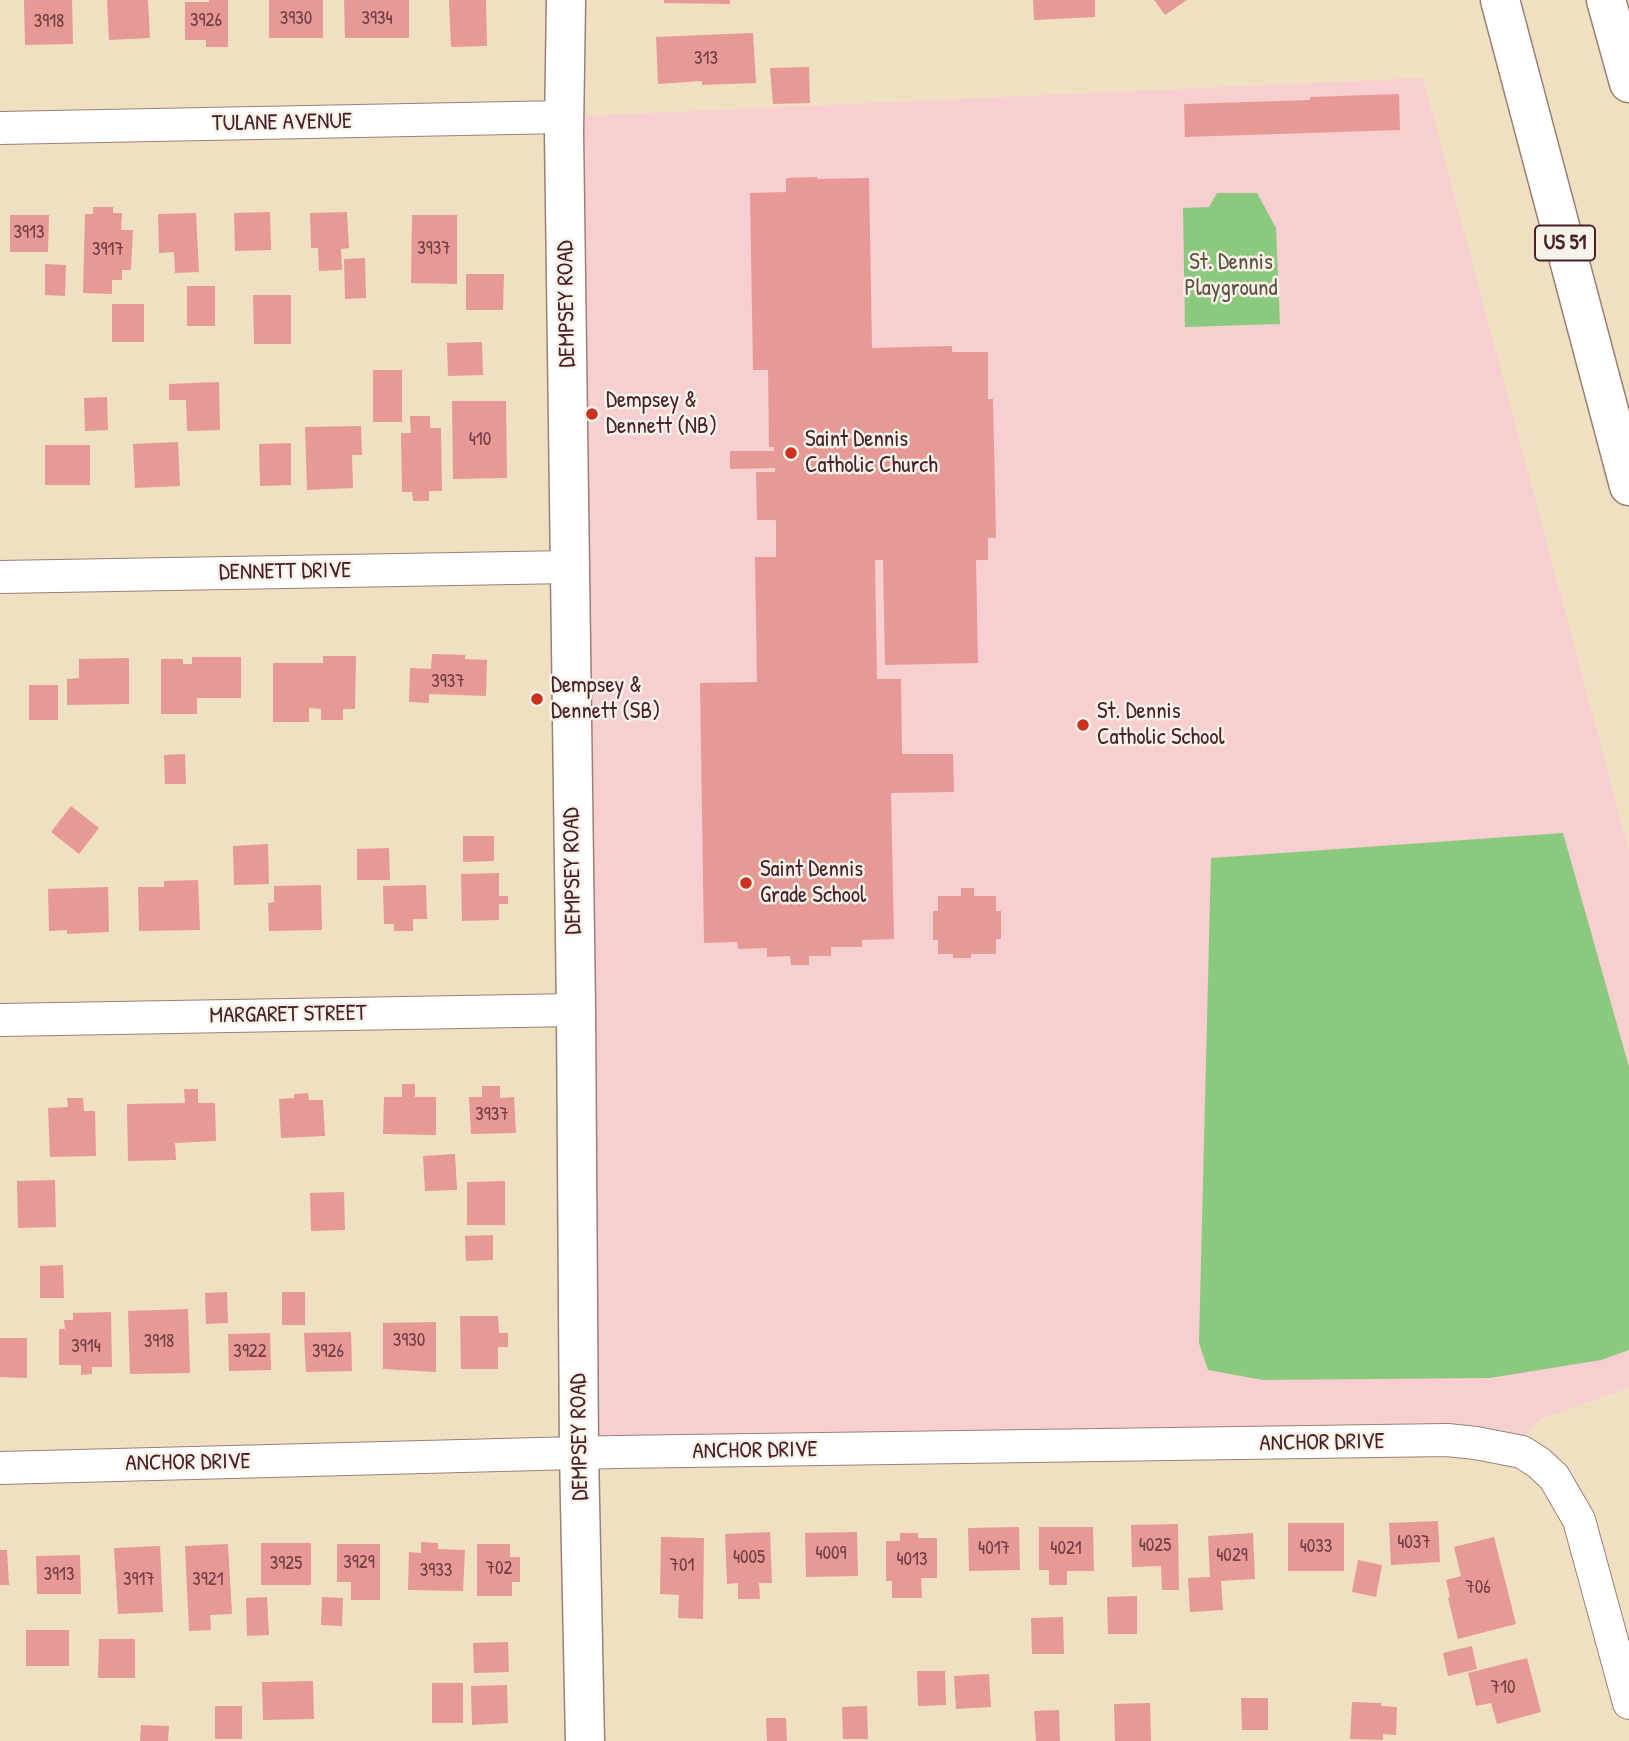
<!DOCTYPE html>
<style>
body{margin:0}
canvas{display:block;background:#efe0c1}
</style>
<canvas width="1629" height="1741"></canvas>
<script>
const ctx = document.querySelector('canvas').getContext('2d');
ctx.lineJoin = 'round';
function fill(path, color) { ctx.fillStyle = color; ctx.fill(path, 'evenodd'); }
function stroke(path, color, width, dash) { ctx.strokeStyle = color; ctx.lineWidth = width; ctx.lineCap = dash ? 'butt' : 'round'; ctx.setLineDash(dash || []); ctx.stroke(path); }
function write(font, color, halo, rows, align = 'center') {
  ctx.font = font + ' "Patrick Hand",sans-serif'; ctx.lineWidth = 5; ctx.setLineDash([]); ctx.textBaseline = 'middle'; ctx.strokeStyle = halo; ctx.fillStyle = color; for (const [text, x, y, turn = 0] of rows) {
    ctx.save(); ctx.translate(x, y); ctx.rotate((+turn || 0) * Math.PI / 180); ctx.textAlign = isNaN(turn) ? turn : align; if (halo) ctx.strokeText(text, 0, 0); ctx.fillText(text, 0, 0); ctx.restore();
  }
}
fill(new Path2D(`
 M1423,78L1629,851V1388L1541,1419L1509,1450L579,1453L564,117Z`), '#f7cfd0');
fill(new Path2D(`
 M1217,193H1257L1276,228L1280,324L1185,327L1183,208L1209,207Z
 M1563,833L1629,1067V1350L1601,1360L1490,1378L1263,1380L1208,1370L1199,1343L1211,858Z`), '#8bc97f');
fill(new Path2D(`
 M24,0H72L73,44L25,45Z
 M107,0H148L150,38L109,40Z
 M209,0H228V47H206V40H185V2H209Z
 M269,0H323V38H269Z
 M344,0H409V38H345Z
 M449,0H486L487,46L451,47Z
 M664,0H730V4L664,3Z
 M1033,0H1095V17L1034,20Z
 M1154,0H1187L1165,15Z
 M750,33H753L756,83L702,85V81L658,84L656,37Z
 M809,67L810,103L773,104L770,68Z
 M1399,94L1400,130L1185,137L1184,104L1310,100V97Z
 M817,177V179L869,178L872,348L952,346V352H988V399H993L996,538H988V560H976L978,663L885,665L883,560H875L877,679H901L902,754H953L954,792L891,793L894,939L862,940V947H831V956H809V965H791L790,956L767,957V948L738,949L737,942L704,943L700,683L757,682L755,557H776V520H757L756,472H775V468L730,469V451H774V447H769L768,370H753L750,193L786,192V178Z
 M93,207H113V213H122L121,230H133L131,270H122V280H112V294L83,293L85,214H93Z
 M270,212L271,250L235,251L234,213Z
 M347,212L349,248L341,249L342,270L319,271L318,248H311L310,213Z
 M196,213L199,272L175,273L174,252L159,253L158,214Z
 M10,215H49L48,252H10Z
 M412,215H457V284L411,283Z
 M365,258L366,298L345,299L344,259Z
 M45,264L66,265L65,296L45,295Z
 M466,274H504L503,310H466Z
 M187,286H215V326H187Z
 M253,295H291V344H254Z
 M112,304H144V342H112Z
 M482,342L483,375L448,376L447,343Z
 M373,370H402V422H373Z
 M219,382L220,430L187,431L186,400H169V384Z
 M107,397L108,430L85,431L84,398Z
 M452,401H506L507,478L453,479Z
 M410,416H430V428H441L442,491H429V501H413L412,492H402L401,433H411Z
 M361,426L362,455H352L353,488L307,490L305,427Z
 M178,442L180,486L135,488L133,444Z
 M291,443V485L260,486L259,444Z
 M45,445H90V485H45Z
 M432,654L465,655V659L487,660L486,696L429,694V703L409,702L410,668L431,669Z
 M323,656H356L355,709H343V720H321V709L309,708V722H273V663H323Z
 M192,657H241V698H197V714H161V659H183V664H192Z
 M129,658V704L67,705V679L79,678V659Z
 M29,685H58V720H29Z
 M185,754L186,784H165L164,755Z
 M71,806L99,828L79,854L51,832Z
 M463,836H494V861L463,862Z
 M268,844L269,884L234,885L233,846Z
 M389,848L390,880H357V849Z
 M499,873V896H508V904H499V920L462,921L461,874Z
 M198,880L200,930L139,931L138,887H164V881Z
 M321,885L322,930L269,931L268,903L274,902V886Z
 M426,885L427,919H413V931H394V924H384L383,886Z
 M108,887L109,932L67,934V930L49,931L48,889Z
 M961,888H974V896H996V911H1001V939H996V954H971V958H953V954H938V940H933V911H938V896H961Z
 M402,1084H415V1097H436V1135L383,1134L384,1097H402Z
 M482,1086H500V1098L514,1097L516,1133L471,1134L469,1097H482Z
 M184,1089H198V1103H215L216,1141L175,1143L176,1160L128,1161L127,1104L185,1103Z
 M308,1093L309,1100H323L325,1136L281,1138L279,1099L294,1098V1094Z
 M67,1098H83L84,1111H95L96,1156L50,1157L48,1108L68,1107Z
 M455,1154L457,1190L425,1191L423,1156Z
 M55,1180L56,1227L18,1228L17,1181Z
 M505,1181V1225H467V1182Z
 M344,1192L345,1230L311,1231L310,1193Z
 M493,1235V1260L466,1261L465,1236Z
 M63,1265L64,1298H40V1266Z
 M227,1292L228,1323L206,1324L205,1293Z
 M282,1292H305V1325H282Z
 M188,1309L190,1373L130,1374L128,1311Z
 M111,1312L112,1367H92V1374L81,1375V1365H59V1329H65L64,1320H73V1313Z
 M460,1316H498L499,1333H508V1347H498V1369H461Z
 M436,1322V1372L383,1369V1323Z
 M351,1332L352,1371L306,1372L304,1333Z
 M270,1333L271,1370L229,1371L228,1334Z
 M0,1338H27V1378L0,1377Z
 M1438,1521L1440,1562L1391,1565L1389,1523Z
 M1288,1523H1344V1571H1288Z
 M1178,1524L1179,1590H1162L1161,1566L1132,1567L1131,1525Z
 M1019,1527L1020,1570L969,1571L968,1528Z
 M1039,1527H1093L1094,1571H1067V1585H1049V1570H1039Z
 M770,1532L772,1583H759L760,1599H738V1583L727,1584L725,1534Z
 M857,1532L858,1576L806,1577L805,1533Z
 M900,1533H918V1538H937V1578H921L922,1598H892V1581H886V1541H900Z
 M1253,1533L1255,1579L1221,1581L1223,1610L1190,1612L1188,1578L1210,1577L1208,1536Z
 M661,1537L704,1538L703,1619L678,1618L679,1595L660,1594Z
 M1494,1537L1516,1624L1458,1639L1448,1598L1450,1597L1446,1580L1461,1576L1454,1547Z
 M421,1542L438,1543V1549L465,1550L463,1591L408,1590L409,1552L421,1553Z
 M261,1543H311V1585H261Z
 M228,1544L232,1614L210,1615L211,1630L189,1631L185,1546Z
 M337,1544H380V1600H351V1582H337Z
 M477,1544H510V1557H520V1582H512V1596H477Z
 M160,1546L163,1612L118,1614L114,1548Z
 M0,1550H7L9,1585H0Z
 M80,1555L81,1594H37L36,1556Z
 M1358,1560L1382,1565L1376,1597L1352,1592Z
 M1137,1596V1634H1108L1107,1597Z
 M267,1597L269,1635L247,1636L246,1598Z
 M322,1597L343,1598L342,1626L321,1625Z
 M1063,1617L1064,1654H1032L1031,1618Z
 M26,1630H69V1666H26Z
 M99,1639H135V1678H98Z
 M508,1642L509,1672L474,1673L473,1643Z
 M1472,1646L1477,1669L1448,1676L1443,1653Z
 M1527,1658L1541,1712L1497,1724L1491,1703L1476,1706L1468,1673Z
 M917,1671H945L946,1705L918,1706Z
 M989,1674L991,1707L956,1709L954,1676Z
 M313,1681L314,1719L263,1720L262,1682Z
 M432,1683H463V1723H432Z
 M507,1685L508,1723L472,1725L471,1686Z
 M1241,1698H1268V1730H1242Z
 M1352,1702L1381,1703V1706L1397,1707L1396,1735L1383,1734V1740L1350,1739Z
 M1150,1703L1151,1741H1115L1114,1704Z
 M215,1706H242V1739H215Z
 M867,1706L868,1739H843L842,1707Z
 M1059,1710L1060,1741H1036L1034,1711Z
 M766,1718H786L787,1741H767Z
 M141,1725L169,1726L168,1741H140Z`), '#e69995');
const street = new Path2D(`
 M0,128L564,117
 M0,577L570,567
 M0,1020L576,1010
 M0,1468L616,1452L1447,1440L1476,1443L1522,1452L1539,1463L1554,1477L1579,1520L1629,1703`);
const secondary = new Path2D(`
 M566,0L564,131L576,1010L579,1453L585,1741`);
const primary = new Path2D(`
 M1500,0L1629,486
 M1606,0L1629,83`);
stroke(street, '#9c8076', 34);
stroke(secondary, '#9c8076', 41);
stroke(primary, '#9c8076', 41);
stroke(street, '#fff', 32);
stroke(secondary, '#fff', 38);
stroke(primary, '#fff', 38);
for (const [x, y, r, color] of [
 [592,414,7,"#c8321e"],
 [791,453,7,"#c8321e"],
 [537,699,7,"#c8321e"],
 [1083,725,7,"#c8321e"],
 [746,883,7,"#c8321e"]
]) { const dot = new Path2D(); dot.arc(x, y, r, 0, 2 * Math.PI); ctx.fillStyle = color; ctx.fill(dot); stroke(dot, '#f7f3e8', 2.5); }
write('19px', '#713e46', null, [
 ["3930",296,19],
 ["3934",377,19],
 ["3926",206,21],
 ["3918",49,22],
 ["313",706,59],
 ["3913",29,233],
 ["3937",434,249],
 ["3917",108,250],
 ["410",480,440],
 ["3937",448,682],
 ["3937",492,1115],
 ["3930",409,1341],
 ["3918",159,1342],
 ["3914",86,1347],
 ["3922",250,1352],
 ["3926",328,1352],
 ["4037",1414,1543],
 ["4025",1155,1546],
 ["4033",1316,1547],
 ["4017",994,1549],
 ["4021",1066,1549],
 ["4009",831,1554],
 ["4029",1232,1556],
 ["4005",749,1558],
 ["4013",912,1560],
 ["3929",359,1563],
 ["3925",286,1564],
 ["701",682,1566],
 ["702",499,1569],
 ["3933",436,1571],
 ["3913",59,1575],
 ["3917",139,1580],
 ["3921",208,1580],
 ["706",1478,1588],
 ["710",1503,1688]
]);
for (const [x, y, w] of [
 [1565,243,60]
]) { const box = new Path2D(); box.roundRect(x - w / 2, y - 17.5, w, 35, 5); ctx.fillStyle = '#f7f3e8'; ctx.fill(box); stroke(box, '#4a1f2b', 2); }
write('bold 21px', '#4a1f2b', null, [
 ["US 51",1565,243]
]);
write('23px', '#4a1f2b', '#f7f3e8', [
 ["TULANE AVENUE",282,123,-1],
 ["DEMPSEY ROAD",567,304,-91],
 ["DENNETT DRIVE",285,572,-1],
 ["DEMPSEY ROAD",573,871,-91],
 ["MARGARET STREET",288,1015,-1],
 ["DEMPSEY ROAD",580,1437,-91],
 ["ANCHOR DRIVE",1322,1443,-1],
 ["ANCHOR DRIVE",755,1451,-1],
 ["ANCHOR DRIVE",188,1463,-1]
]);
write('23px', '#5e5244', '#f7f3e8', [
 ["St. Dennis",1231,263],
 ["Playground",1231,289]
]);
write('23px', '#4a1f2b', '#f7f3e8', [
 ["Dempsey &",606,401],
 ["Dennett (NB)",606,427],
 ["Saint Dennis",805,440],
 ["Catholic Church",805,466],
 ["Dempsey &",551,686],
 ["Dennett (SB)",551,712],
 ["St. Dennis",1097,712],
 ["Catholic School",1097,738],
 ["Saint Dennis",760,870],
 ["Grade School",760,896]
], 'left');
</script>
